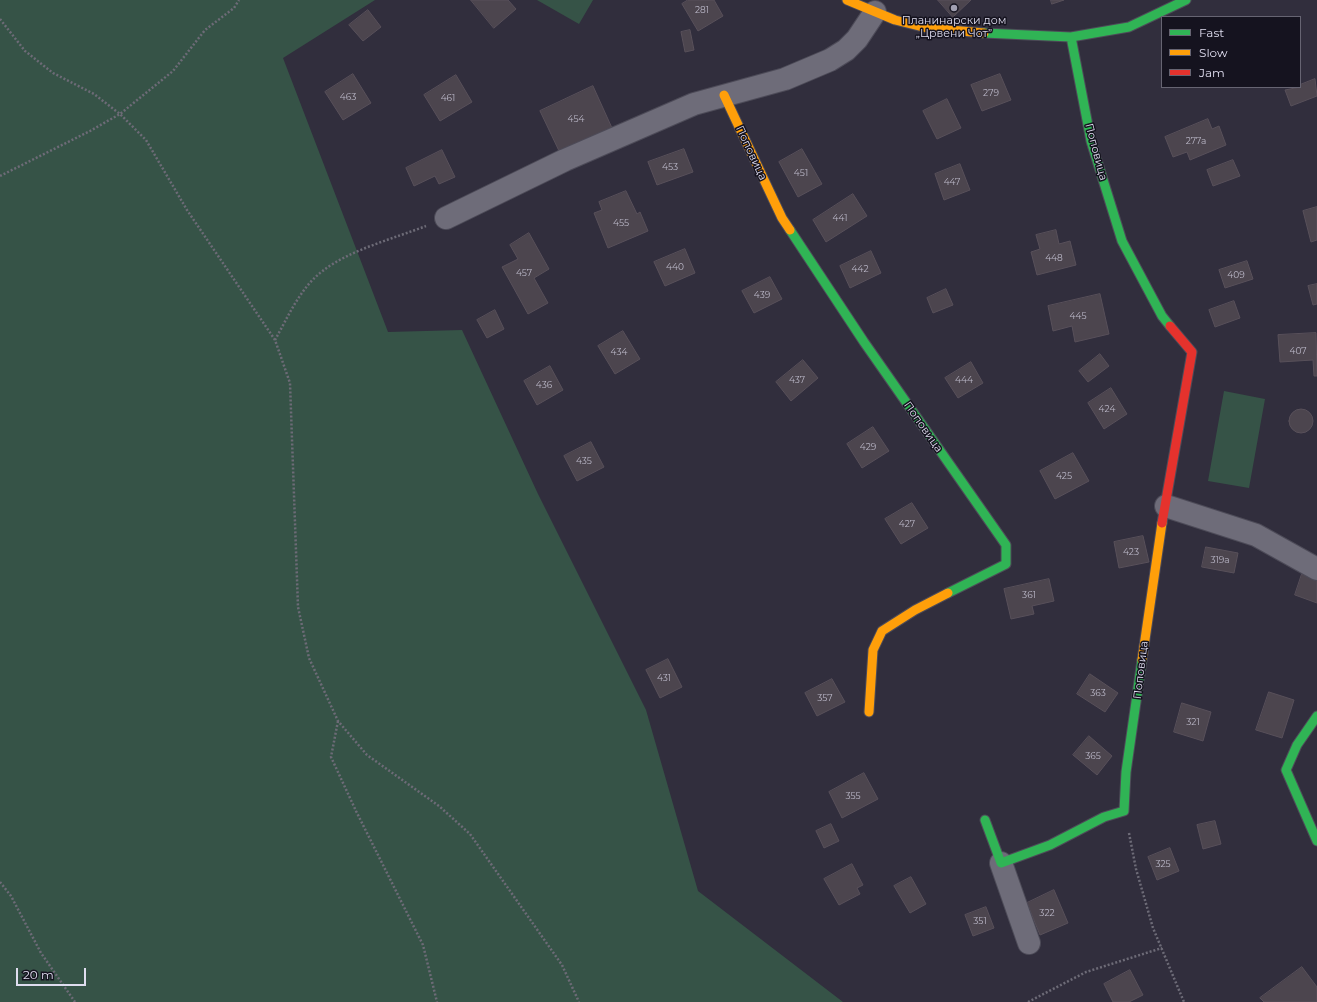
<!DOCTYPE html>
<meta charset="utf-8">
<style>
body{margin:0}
#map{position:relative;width:1317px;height:1002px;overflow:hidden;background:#312e3d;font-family:Montserrat,sans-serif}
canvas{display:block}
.legend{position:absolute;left:1161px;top:16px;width:140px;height:72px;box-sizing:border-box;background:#15131f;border:1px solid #666472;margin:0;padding:5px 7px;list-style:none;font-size:12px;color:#dfddef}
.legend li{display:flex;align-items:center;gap:8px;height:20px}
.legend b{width:20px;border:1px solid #666472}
.scale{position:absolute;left:16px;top:968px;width:70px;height:18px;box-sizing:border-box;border:2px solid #dfddef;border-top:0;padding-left:5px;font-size:12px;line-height:14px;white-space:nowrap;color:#dfddef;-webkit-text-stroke:3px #15131f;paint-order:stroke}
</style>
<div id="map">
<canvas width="1317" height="1002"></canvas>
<ul class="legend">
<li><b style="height:5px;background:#30b455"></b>Fast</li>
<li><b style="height:5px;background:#ff9f0a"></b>Slow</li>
<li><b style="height:5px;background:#e5322d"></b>Jam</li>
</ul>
<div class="scale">20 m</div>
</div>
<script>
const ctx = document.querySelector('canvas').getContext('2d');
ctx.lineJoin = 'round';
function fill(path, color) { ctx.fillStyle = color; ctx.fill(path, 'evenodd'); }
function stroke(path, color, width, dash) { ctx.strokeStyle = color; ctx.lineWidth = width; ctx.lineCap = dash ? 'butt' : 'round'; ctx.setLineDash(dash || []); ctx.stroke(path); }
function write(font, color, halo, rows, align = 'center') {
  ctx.font = font + ' Montserrat,sans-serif'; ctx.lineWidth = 3; ctx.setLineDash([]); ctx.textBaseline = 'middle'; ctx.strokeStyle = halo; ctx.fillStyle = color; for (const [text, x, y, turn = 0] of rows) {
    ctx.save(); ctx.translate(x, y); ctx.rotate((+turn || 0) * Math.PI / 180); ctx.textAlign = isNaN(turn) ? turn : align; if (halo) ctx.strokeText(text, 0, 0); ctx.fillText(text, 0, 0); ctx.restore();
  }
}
fill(new Path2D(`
 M0,0H375L283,58L388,332L462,330L538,494L646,710L698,891L843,1002H0Z
 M537,0H593L579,24Z
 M1224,391L1265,399L1249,488L1208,481Z`), '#365347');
const building = new Path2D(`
 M471,0H508L516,9L494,28Z
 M688,0H714L723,16L698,31L682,4Z
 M938,0H971L953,17Z
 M1051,0H1064L1052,4Z
 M368,10L381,27L363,41L349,25Z
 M690,30L694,50L685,52L681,32Z
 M353,74L371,103L343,120L325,92Z
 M1000,74L1011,100L982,111L971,85Z
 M456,75L472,102L440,121L424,95Z
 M1315,79L1317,96L1291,106L1285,90L1300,87V85Z
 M593,86L612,128L560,153L540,111Z
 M947,99L961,128L937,139L923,111Z
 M1208,119L1212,129L1219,126L1226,145L1190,160L1187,152L1173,157L1165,137Z
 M684,149L693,172L657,185L648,162Z
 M802,149L822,184L798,197L779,162Z
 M442,150L455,177L439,184L435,176L414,186L406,168Z
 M1233,160L1240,176L1213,186L1207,170Z
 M960,164L970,190L944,200L935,174Z
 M626,191L637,214L640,212L648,231L608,248L594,213L602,210L599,202Z
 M853,194L867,216L826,242L813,220Z
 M1317,207V240L1311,242L1303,211Z
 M1056,230L1059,244L1070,241L1076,265L1037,275L1031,252L1040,249L1036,235Z
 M529,233L549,269L534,278L548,303L528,314L502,267L518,259L510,245Z
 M685,249L695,273L665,286L654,262Z
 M871,251L881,273L850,288L840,266Z
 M1247,261L1253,279L1225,288L1219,270Z
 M770,277L782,299L754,313L742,291Z
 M1317,284V304L1313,305L1308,286Z
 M946,289L953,305L933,313L927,298Z
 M1100,294L1109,334L1075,342L1072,326L1053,331L1048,306Z
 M1234,301L1240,318L1215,327L1209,310Z
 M495,310L504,329L487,338L477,320Z
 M623,331L640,359L615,374L598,346Z
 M1316,333L1317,376H1314L1313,360L1280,362L1278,335Z
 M1100,354L1109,366L1088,382L1079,371Z
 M803,360L818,378L791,401L776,382Z
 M971,362L983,383L958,398L945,378Z
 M550,366L563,390L537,405L524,381Z
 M1111,388L1127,414L1104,429L1088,403Z
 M1289 421a12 12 0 1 1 24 0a12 12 0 1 1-24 0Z
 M873,427L889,451L862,468L847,444Z
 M591,442L604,467L577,481L564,456Z
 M1073,453L1089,481L1055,499L1040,471Z
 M912,503L928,528L901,544L885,519Z
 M1143,536L1149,562L1119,568L1114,542Z
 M1206,547L1238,553L1234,573L1202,567Z
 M1302,574L1317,579V603L1295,595Z
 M1049,579L1054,601L1032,606L1034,614L1011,619L1004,589Z
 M668,659L682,687L660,698L646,670Z
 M1090,674L1118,693L1105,712L1077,694Z
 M832,679L845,702L817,716L805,693Z
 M1269,692L1294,700L1282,738L1256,730Z
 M1182,703L1211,712L1203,741L1174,732Z
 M1089,736L1112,756L1097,775L1073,755Z
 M864,773L878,799L842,818L829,792Z
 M1215,821L1221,844L1203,849L1197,825Z
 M831,824L839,841L824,848L816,831Z
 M1170,848L1179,871L1157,880L1148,857Z
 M852,864L863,885L857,888L860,894L839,905L824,879Z
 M911,877L926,904L910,913L894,886Z
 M1054,890L1068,923L1040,935L1027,903Z
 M986,907L994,928L973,936L965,915Z
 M1302,967L1317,987V1002H1264L1260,998Z
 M1130,970L1143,995L1129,1002H1113L1104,984Z`);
fill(building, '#4c454e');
stroke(building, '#58505a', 1);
const street = new Path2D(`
 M446,218L565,160L694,104L785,79L830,60L846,50L857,39L875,12
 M1166,506L1256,535L1317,569
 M1001,863L1029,943`);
const fast = new Path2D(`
 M984,33L1071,37L1129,27L1186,0
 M1071,37L1091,141L1122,241L1162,316L1170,326
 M790,230L864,342L1006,545V564L948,593
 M1317,716L1297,745L1286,770L1317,841
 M985,820L1001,863L1050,845L1104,817L1124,811L1126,772L1142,660`);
const slow = new Path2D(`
 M847,0L895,20L927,28L984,33
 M724,95L782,218L790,230
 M1142,660L1162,523
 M869,712L873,650L882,631L915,610L948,593`);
const jam = new Path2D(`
 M1162,523L1192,352L1170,326`);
stroke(street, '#4d4b58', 24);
stroke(fast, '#4d4b58', 11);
stroke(slow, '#4d4b58', 11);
stroke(jam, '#4d4b58', 11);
stroke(new Path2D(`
 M0,19L25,51L53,73L94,94L120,114L146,140L187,210L275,340L290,383L298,607L309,658L338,721L367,755L439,806L470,834L562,965L579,1002
 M0,176L90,131L120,114L173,71L205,30L234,8L239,0
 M275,340C288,317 301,286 324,270C350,250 395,238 426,226
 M338,721L331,757L356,811L423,945L437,1002
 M1129,833L1136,869L1153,928L1184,1002
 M0,882L11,896L41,953L75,1002
 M1028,1002L1086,972L1162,948`), '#6d6b77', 2.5, [2, 2]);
stroke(street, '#6e6c79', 22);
stroke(fast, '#30b455', 9);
stroke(slow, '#ff9f0a', 9);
stroke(jam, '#e5322d', 9);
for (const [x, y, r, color] of [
 [954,8,4,"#a2a0b1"]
]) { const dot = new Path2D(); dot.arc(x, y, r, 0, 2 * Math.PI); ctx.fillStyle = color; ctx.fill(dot); stroke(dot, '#15131f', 1.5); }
write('9px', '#bab7c7', null, [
 ["281",702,10],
 ["279",991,93],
 ["463",348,97],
 ["461",448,98],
 ["454",576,119],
 ["277a",1196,141],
 ["453",670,167],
 ["451",801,173],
 ["447",952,182],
 ["441",840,218],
 ["455",621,223],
 ["448",1054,258],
 ["440",675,267],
 ["442",860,269],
 ["457",524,273],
 ["409",1236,275],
 ["439",762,295],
 ["445",1078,316],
 ["407",1298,351],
 ["434",619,352],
 ["437",797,380],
 ["444",964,380],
 ["436",544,385],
 ["424",1107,409],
 ["429",868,447],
 ["435",584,461],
 ["425",1064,476],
 ["427",907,524],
 ["423",1131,552],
 ["319a",1220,560],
 ["361",1029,595],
 ["431",664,678],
 ["363",1098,693],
 ["357",825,698],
 ["321",1193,722],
 ["365",1093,756],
 ["355",853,796],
 ["325",1163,864],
 ["322",1047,913],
 ["351",980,921]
]);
write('11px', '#dfddef', '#15131f', [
 ["Планинарски дом",954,21],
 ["„Црвени Чот”",954,34]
]);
write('11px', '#dfddef', '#15131f', [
 ["Поповица",1096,152,75],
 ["Поповица",751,153,65],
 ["Поповица",923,427,55],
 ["Поповица",1141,670,-83]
]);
</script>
